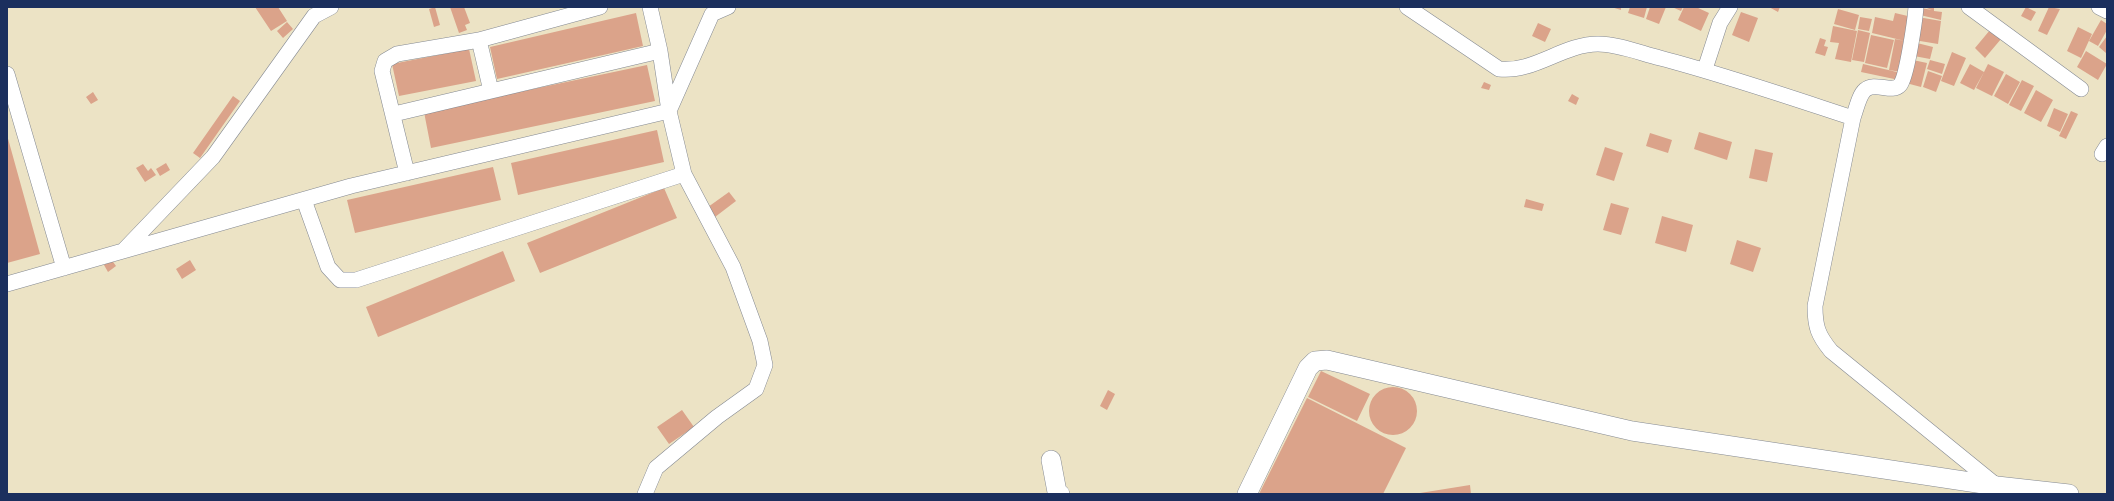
<!DOCTYPE html>
<style>
body{margin:0}
#map{position:relative;width:2114px;height:501px;overflow:hidden;background:#ece3c5;font-family:Itim,sans-serif}
canvas{display:block}
.frame{position:absolute;inset:0;border:8px solid #1b2f5e;pointer-events:none}
</style>
<div id="map">
<canvas width="2114" height="501"></canvas>
<div class="frame"></div>
</div>
<script>
const ctx = document.querySelector('canvas').getContext('2d');
ctx.lineJoin = 'round';
function fill(path, color) { ctx.fillStyle = color; ctx.fill(path, 'evenodd'); }
function stroke(path, color, width, dash) { ctx.strokeStyle = color; ctx.lineWidth = width; ctx.lineCap = dash ? 'butt' : 'round'; ctx.setLineDash(dash || []); ctx.stroke(path); }
fill(new Path2D(`
 M255,7H278L287,21L271,31Z
 M435,7L440,25L434,27L429,9Z
 M450,7H464L470,23L465,25L467,30L459,33Z
 M1611,7H1621V10Z
 M1630,7H1647L1644,18L1628,13Z
 M1650,7H1666L1659,24L1646,19Z
 M1672,7H1683L1681,11Z
 M1684,7H1696L1709,13L1701,31L1678,20Z
 M1769,7H1780L1778,12Z
 M1924,7H1934V11L1942,12L1941,20L1920,15L1921,8L1932,10Z
 M2026,7L2036,12L2031,21L2021,16Z
 M2049,7L2060,9L2047,35L2038,31Z
 M1838,9L1859,15L1855,30L1834,24Z
 M1741,12L1758,18L1749,42L1732,35Z
 M636,13L643,46L497,79L490,47Z
 M1895,13L1912,17L1901,72L1889,70L1895,39L1905,41L1872,33L1875,17L1893,21Z
 M1860,17L1872,19L1869,31L1858,29Z
 M1918,17L1941,21L1938,44L1914,40Z
 M2101,20L2107,24V30L2098,46L2089,41Z
 M287,22L293,29L283,38L277,31Z
 M1538,23L1551,29L1545,42L1532,36Z
 M1833,26L1857,31L1851,62L1835,59L1839,43L1830,42Z
 M2078,27L2092,34L2081,58L2067,51Z
 M1858,30L1870,33L1864,62L1852,60Z
 M1990,30L2001,39L1985,58L1975,48Z
 M1871,35L1894,40L1887,68L1865,63Z
 M2107,36V52L2106,53L2099,47Z
 M1820,38L1826,40L1824,46L1828,47L1825,56L1815,53Z
 M1917,43L1933,47L1930,59L1914,56Z
 M469,49L476,81L399,96L392,64Z
 M2086,51L2107,64L2098,80L2077,67Z
 M1952,52L1966,58L1954,86L1941,81Z
 M1913,60L1927,63L1921,87L1906,83Z
 M1930,60L1945,64L1942,74L1927,69Z
 M1863,64L1901,73L1899,80L1861,72Z
 M1970,64L1984,72L1974,90L1960,83Z
 M1988,64L2004,72L1992,96L1976,88Z
 M647,65L655,101L431,148L424,112Z
 M1928,71L1942,76L1936,92L1923,87Z
 M2006,74L2020,82L2008,104L1994,96Z
 M2022,80L2034,86L2021,111L2009,105Z
 M1484,82L1491,85L1489,90L1481,88Z
 M2036,90L2053,100L2041,122L2024,113Z
 M93,92L98,100L91,104L86,97Z
 M1572,94L1579,98L1576,105L1568,101Z
 M233,96L240,101L200,158L193,153Z
 M2054,108L2068,114L2060,132L2047,126Z
 M2071,111L2078,114L2066,139L2059,136Z
 M657,130L664,162L518,195L511,163Z
 M1699,132L1732,142L1727,160L1694,149Z
 M1650,133L1672,140L1668,153L1646,146Z
 M7,135L40,254L7,263Z
 M1605,147L1623,153L1614,181L1596,175Z
 M1755,149L1773,153L1767,182L1749,178Z
 M166,163L170,170L160,176L156,169Z
 M143,164L148,171L151,168L156,175L145,182L136,168Z
 M493,167L501,200L355,233L347,200Z
 M664,188L677,218L540,273L527,243Z
 M729,192L736,201L715,217L708,207Z
 M1526,199L1544,204L1542,211L1524,207Z
 M1611,203L1629,208L1621,235L1603,230Z
 M1662,216L1693,225L1686,252L1655,243Z
 M1737,240L1761,248L1753,272L1730,264Z
 M503,251L515,281L378,337L366,307Z
 M111,259L116,266L108,272L104,265Z
 M190,260L196,270L182,279L176,269Z
 M1321,371L1370,394L1357,421L1308,397Z
 M1369 411a24 24 0 1 1 48 0a24 24 0 1 1-48 0Z
 M1108,390L1115,394L1107,410L1100,406Z
 M1307,398L1406,448L1383,494H1259Z
 M682,410L694,427L669,444L657,427Z
 M1470,485L1471,494H1420V493Z`), '#dba38a');
const minor = new Path2D(`
 M650,7L660,51
 M1407,7L1499,69C1534,73 1563,44 1598,44C1618,44 1640,53 1660,58C1725,75 1789,97 1853,118L1815,306C1815,327 1818,335 1831,351L1997,486
 M1969,7L2081,89
 M2099,7L2107,11
 M1705,69L1720,23L1730,7
 M7,74L64,268
 M491,91L479,40L600,7
 M669,111L712,14L728,7
 M394,114L660,51L669,111
 M1853,118C1856,110 1859,95 1865,90C1875,81 1892,94 1900,85C1907,77 1915,20 1916,7
 M2102,154L2107,146
 M407,173L382,71L385,61L397,54L479,40
 M123,251L213,157L314,16L331,7
 M7,284L351,186L669,111L684,174L356,280H340L328,267L304,200
 M645,494L656,468L717,417L756,389L765,365L760,341L733,267L684,174`);
const tertiary = new Path2D(`
 M1051,460L1057,492L1060,494
 M1247,494L1308,368L1315,361L1327,360L1632,431L1997,486L2069,494`);
stroke(minor, '#848992', 16);
stroke(tertiary, '#848992', 20);
stroke(minor, '#fff', 15);
stroke(tertiary, '#fff', 19);
</script>
